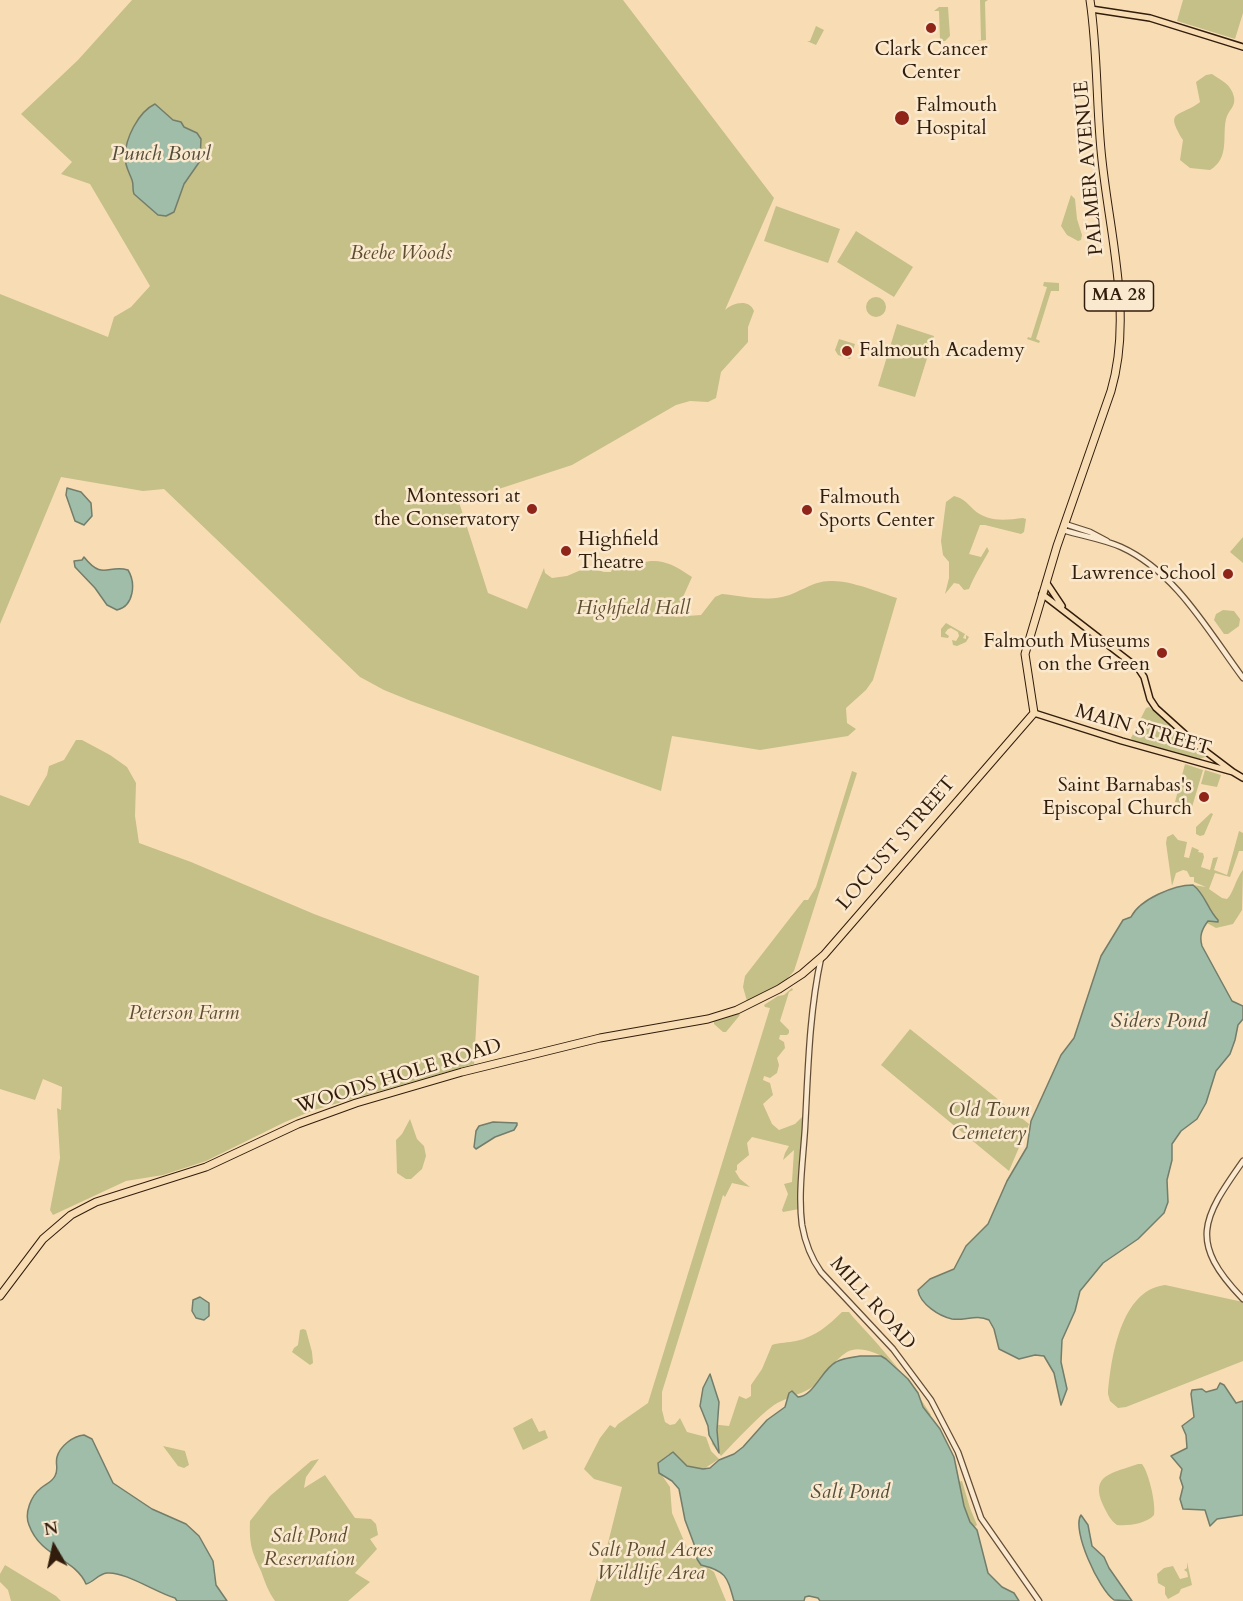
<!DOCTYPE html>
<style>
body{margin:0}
#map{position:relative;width:1243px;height:1601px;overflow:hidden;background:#f8ddb4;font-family:Cardo,serif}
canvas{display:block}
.north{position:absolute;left:24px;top:1517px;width:60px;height:60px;-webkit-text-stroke:4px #fae9ce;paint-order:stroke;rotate:351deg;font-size:16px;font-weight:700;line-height:24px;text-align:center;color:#321d0c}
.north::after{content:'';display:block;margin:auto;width:21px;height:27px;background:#321d0c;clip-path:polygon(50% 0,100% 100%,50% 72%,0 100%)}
</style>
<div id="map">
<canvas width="1243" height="1601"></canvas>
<div class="north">N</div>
</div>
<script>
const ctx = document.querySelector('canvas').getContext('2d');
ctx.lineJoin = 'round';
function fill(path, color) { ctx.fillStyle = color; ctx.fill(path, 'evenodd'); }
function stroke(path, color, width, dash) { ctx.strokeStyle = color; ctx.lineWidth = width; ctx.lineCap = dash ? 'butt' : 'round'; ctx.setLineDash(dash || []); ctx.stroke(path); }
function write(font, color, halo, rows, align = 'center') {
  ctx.font = font + ' Cardo,serif'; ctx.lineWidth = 5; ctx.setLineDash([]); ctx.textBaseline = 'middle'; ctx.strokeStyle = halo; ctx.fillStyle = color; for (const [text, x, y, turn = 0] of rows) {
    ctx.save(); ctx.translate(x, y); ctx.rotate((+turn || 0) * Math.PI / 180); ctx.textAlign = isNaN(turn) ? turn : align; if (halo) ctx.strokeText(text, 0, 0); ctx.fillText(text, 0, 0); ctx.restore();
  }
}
fill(new Path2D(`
 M132,0H623L774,198L725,310C732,303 749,298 754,311L748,327V342L721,372L716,398L708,402L690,401L676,405L572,465L459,502L488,593L527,609L544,568L545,573L552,578L567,576L588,567L604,572H611L613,567L619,565L623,568C655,557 664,558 692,577L674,617L701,615L715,597L722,594C741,596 762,601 782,597C798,594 812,581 830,581C850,580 878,592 897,598L873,680L866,690L846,708L847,723L856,729L848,736L760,750L672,736L661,791L411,701L384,690L360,677L164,489L143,491L61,477L0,624V294L108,337L114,317L131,307L150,286L90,184L61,174L72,162L21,114L78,60Z
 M980,0H988L985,2L986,40L977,41L981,40Z
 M1183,0H1243V13L1235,39L1177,21Z
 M939,7H948L950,36L945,41H940L939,11H934Z
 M816,26L824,30L816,45L807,41H810Z
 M1212,74C1222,81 1231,84 1234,97C1236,107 1228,110 1226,119C1222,137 1230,158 1210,170L1190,168L1180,160L1183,140C1164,109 1179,118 1200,102L1196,82L1206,75Z
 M1071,195L1075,199L1077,219L1082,235L1081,240L1078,241L1067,235L1061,226Z
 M776,206L840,229L828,263L764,241Z
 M856,231L913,267L894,297L837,262Z
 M1044,282L1059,283V291H1051L1036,339L1040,341L1039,343L1027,339L1028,337L1031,338L1047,287L1043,286Z
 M866 307a10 10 0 1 1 20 0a10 10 0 1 1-20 0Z
 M897,324L934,336L915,397L878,386Z
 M839,339L855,344L850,359L838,355L835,350Z
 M954,496C963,498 967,503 973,509C988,523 1006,520 1023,518L1026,519L1024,532L1021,534L985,525H980L969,554L981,557L987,547L989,551C982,564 974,576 969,589L964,590L959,584L954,583L945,594L949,578V562L943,555L941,541L946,502Z
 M1243,537V563L1230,552Z
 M1223,610L1234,611L1240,619L1239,626L1228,634H1224L1214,620L1216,614Z
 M946,623L965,634L963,638L966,639V635L969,637L966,642L957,646L953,645L952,640L956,641L959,636L958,632L951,628L948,629L945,633L949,636L948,638L941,637V629Z
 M1149,707L1202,751L1205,757L1197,760L1133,741L1131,738L1146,708Z
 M76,740H82L110,755L127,767L136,783L135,816L139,843L191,862L314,914L479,976L474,1064L314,1110L285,1122L206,1161L163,1175L126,1181L53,1215L50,1210L60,1158L57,1108L61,1110L62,1087L43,1079L35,1100L0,1089V795L29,806L47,775L49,766L64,760Z
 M1185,764L1203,770L1192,807L1175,802Z
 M1205,770L1221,775L1217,787L1201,784Z
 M852,771L857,773L794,971L785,981L747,1001L743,987L745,976L804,900H808L816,887Z
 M1211,813L1213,814L1204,835L1200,836L1196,834V827Z
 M1239,831L1243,833V851H1239L1238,854L1230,877L1215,873L1209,889L1222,898L1227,899C1233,894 1236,878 1243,870L1242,910L1233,924L1216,928L1207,923L1208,921L1217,922L1218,920C1208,909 1206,895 1193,885L1206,887L1194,882V877H1190L1187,871L1183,870L1176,873L1172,886L1166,843L1167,837L1173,834L1178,840L1187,842L1184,857L1189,858L1192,847L1199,850L1198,852L1203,853L1204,857L1201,867L1210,870L1213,858L1218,857L1214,870L1227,875Z
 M792,988L793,990L789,992L780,1021L789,1030V1033L787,1035H780L779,1039L784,1042L785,1048L777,1058L779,1065L777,1073L770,1078L764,1076L763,1080L770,1083L773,1095L763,1104L772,1124L779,1130L795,1124L803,1116L799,1209L783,1212L782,1210L788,1194L784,1184L792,1182L794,1150L783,1160L785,1153L789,1146L752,1137L747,1143L749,1155L737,1165V1170L735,1171L740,1179L750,1187L732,1183L725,1197L723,1195L662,1392V1410L665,1422L670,1425L675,1424L680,1418L687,1432L706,1437L711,1451L719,1459L699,1472L682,1464L669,1454L658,1463L659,1471L670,1487L672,1513L687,1548L694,1558L714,1572L726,1601H590L608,1543L622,1487L594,1479L584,1469L600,1438L610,1425L615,1428L618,1424L648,1403L770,1008L765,1007L764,1005L778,996L784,995Z
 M738,1013L740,1015L726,1032H723L714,1024V1020Z
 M910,1029L1029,1124L1009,1171L881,1065Z
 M410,1119L417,1139L424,1146L426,1156L422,1169L411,1179H406L397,1173L396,1140L402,1134Z
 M1165,1285L1243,1302V1361L1126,1407L1118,1408L1110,1401L1108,1394C1111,1357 1121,1290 1165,1285Z
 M842,1312H849L853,1317C882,1348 909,1379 931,1415L925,1419C912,1391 902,1360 869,1351C861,1349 854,1348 847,1352C832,1361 825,1379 811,1388C799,1395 785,1398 774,1405C756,1418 737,1440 721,1456L712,1444L710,1424L729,1426L739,1396L746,1399L751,1396V1385L762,1369L772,1345C780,1342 788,1343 796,1341C815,1337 829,1325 842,1312Z
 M303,1329L306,1330L312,1352L313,1363L310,1365L292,1352L294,1348L298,1345L300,1330Z
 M532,1418L539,1432L545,1430L548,1438L523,1450L513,1428Z
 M163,1446L185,1451L189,1465L184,1468L178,1466Z
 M319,1459L306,1477L304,1488L325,1475L355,1518L371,1519L376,1524L378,1535L370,1539L377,1549L355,1573L370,1582L348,1601H275C268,1591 265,1582 261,1571C252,1552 249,1544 250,1521L270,1496L311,1461Z
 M1138,1464H1142C1149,1473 1156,1504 1154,1515C1146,1524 1128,1526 1117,1525C1110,1520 1107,1513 1103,1505C1089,1474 1114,1473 1138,1464Z
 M962,1481L970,1508L977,1525L972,1529L955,1483Z
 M1187,1562L1192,1585L1181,1589L1179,1593L1168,1599L1165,1594V1587L1158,1583L1157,1574L1164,1568L1173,1566L1180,1579L1188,1577L1187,1572L1184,1570L1187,1568Z
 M5,1565L56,1596L61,1601H11L8,1590L0,1582V1574Z`), '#c5bf88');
const water = new Path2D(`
 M155,104L173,120L181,122L184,127L197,133L201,139L200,161L184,184L174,212L166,216L158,215L134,194C132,189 134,185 132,180C129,172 125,166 125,157C125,139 138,112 155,104Z
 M67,488L81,492L91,503L92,516L84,525L75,521L66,495Z
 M84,557C103,581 108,564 128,570C136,583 134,606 117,610L107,605L95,588L75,567L74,561L82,560Z
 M1193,885C1206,895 1207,909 1218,920V922L1208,921C1202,929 1199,936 1202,946L1232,1001L1243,1006V1019L1238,1025L1235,1040L1230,1054L1216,1071L1206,1103L1197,1119L1181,1131L1172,1144V1160L1167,1180L1168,1202L1164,1213L1138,1239L1103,1263L1080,1291L1075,1311L1062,1340L1061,1362L1067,1389L1061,1405L1054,1373L1044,1356L1035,1355L1019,1359L999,1349L994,1329L989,1320C976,1314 965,1321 952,1319C939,1316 920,1304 918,1290L930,1279L954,1269L966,1246L988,1224L1007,1181L1027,1147L1031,1121L1061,1055L1074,1038L1101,956L1123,920L1131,917C1140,899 1174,885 1193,885Z
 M493,1122L517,1123V1125L514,1130L495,1137L476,1149L474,1147L476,1131L479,1126Z
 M200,1297L209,1303V1316L204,1320L196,1318L192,1311L193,1300Z
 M860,1356H881L886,1359L908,1379L918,1393L923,1407L940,1429L954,1457L964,1506L970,1522L977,1530L988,1573L1002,1587L1014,1593L1019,1601H820L818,1598L809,1596L805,1597L804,1601H734C727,1576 726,1571 701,1565L697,1559L694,1544L685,1520L679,1489L672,1481L659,1473L658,1463L673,1452L687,1466L703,1469L710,1468L719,1460L734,1454L743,1447L767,1420L785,1407L789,1393L792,1391L798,1397C814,1396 822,1369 836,1362C842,1358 853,1357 860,1356Z
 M710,1374L719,1402L717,1430L719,1453L709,1435L708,1426L700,1406L703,1388Z
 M1220,1383L1224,1385L1236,1403L1243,1401V1515L1217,1519L1210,1526L1205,1510L1183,1509L1180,1499L1183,1487L1180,1478L1182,1469L1171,1456L1187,1448L1186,1435L1182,1426L1194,1417L1191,1394L1192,1390L1202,1389L1206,1392L1217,1389Z
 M84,1435L92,1439L113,1483L152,1509L186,1524L199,1536L213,1561L216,1585L227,1601H177L175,1598C157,1593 124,1571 107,1573C98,1574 94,1582 86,1584C75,1558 41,1558 29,1525C24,1513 31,1496 41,1488C46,1484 52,1482 55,1476C59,1469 55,1464 57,1457C60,1446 73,1436 84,1435Z
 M1081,1515L1088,1525L1092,1546L1104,1557L1109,1568L1132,1601L1114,1600C1099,1590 1071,1529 1081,1515Z`);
fill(water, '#9fbda8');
stroke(water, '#737d6a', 1.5);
const minor = new Path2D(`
 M1065,524L1090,532L1107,541
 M1063,530C1082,536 1103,539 1121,547C1176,572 1208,631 1243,678
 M821,958C809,1014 808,1072 805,1128C803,1160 798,1194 802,1225C805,1242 811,1258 821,1272L893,1349L931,1400L958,1452L981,1518L1039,1601
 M1243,1161C1202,1219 1188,1242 1243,1299`);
const major = new Path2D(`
 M1091,9L1150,18L1243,47
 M1046,582L1062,606
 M1042,594L1138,668L1144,677L1150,699L1156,708L1196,744L1233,772
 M1034,713L1122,741L1233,772L1243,778`);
const highway = new Path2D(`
 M0,1296L43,1239L71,1215L96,1202L206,1167L298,1124L356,1103L462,1072L600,1038L708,1019L737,1010L779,989L802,974L824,955L1034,713L1025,654L1057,546L1111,391C1133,316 1110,237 1102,160C1096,107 1098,53 1090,0`);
stroke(minor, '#644d36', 7);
stroke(major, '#321d0c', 8);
stroke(highway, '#321d0c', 9);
stroke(minor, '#fae9ce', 4.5);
stroke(major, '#f8ddb4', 5);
stroke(highway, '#f8ddb4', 7);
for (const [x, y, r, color] of [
 [931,28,6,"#8f2418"],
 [902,118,8,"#8f2418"],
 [847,351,6,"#8f2418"],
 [532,509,6,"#8f2418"],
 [807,510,6,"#8f2418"],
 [566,551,6,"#8f2418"],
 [1228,574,6,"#8f2418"],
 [1162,653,6,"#8f2418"],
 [1204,797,6,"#8f2418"]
]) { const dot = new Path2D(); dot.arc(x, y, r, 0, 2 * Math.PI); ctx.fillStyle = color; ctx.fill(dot); stroke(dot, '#fae9ce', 2); }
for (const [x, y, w] of [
 [1119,296,69]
]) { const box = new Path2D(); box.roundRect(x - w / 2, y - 15, w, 30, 4.5); ctx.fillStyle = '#fae9ce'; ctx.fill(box); stroke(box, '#321d0c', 1.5); }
write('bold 18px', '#321d0c', null, [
 ["MA 28",1119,296]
]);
write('20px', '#321d0c', '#fae9ce', [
 ["Clark Cancer",931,50,"center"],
 ["Center",931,73,"center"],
 ["Falmouth",916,106],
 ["Hospital",916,129],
 ["Falmouth Academy",859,351],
 ["Montessori at",520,497,"right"],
 ["the Conservatory",520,520,"right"],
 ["Falmouth",819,498],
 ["Sports Center",819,521],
 ["Highfield",578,540],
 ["Theatre",578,563],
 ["Lawrence School",1216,574,"right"],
 ["Falmouth Museums",1150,642,"right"],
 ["on the Green",1150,665,"right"],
 ["Saint Barnabas's",1192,786,"right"],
 ["Episcopal Church",1192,809,"right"]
], 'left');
write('20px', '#321d0c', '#fae9ce', [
 ["PALMER AVENUE",1090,168,-95],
 ["MAIN STREET",1143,731,16],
 ["LOCUST STREET",897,844,-49],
 ["WOODS HOLE ROAD",399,1077,-17],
 ["MILL ROAD",872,1304,48]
]);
write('italic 20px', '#5e4e31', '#fae9ce', [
 ["Beebe Woods",401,254],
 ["Highfield Hall",633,609],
 ["Peterson Farm",184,1014],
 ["Old Town",989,1111],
 ["Cemetery",989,1134],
 ["Salt Pond",309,1537],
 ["Reservation",309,1560],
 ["Salt Pond Acres",651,1551],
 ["Wildlife Area",651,1574]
]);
write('italic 21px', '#534d3b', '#fae9ce', [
 ["Punch Bowl",161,155],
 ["Siders Pond",1159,1022],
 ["Salt Pond",850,1493]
]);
</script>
